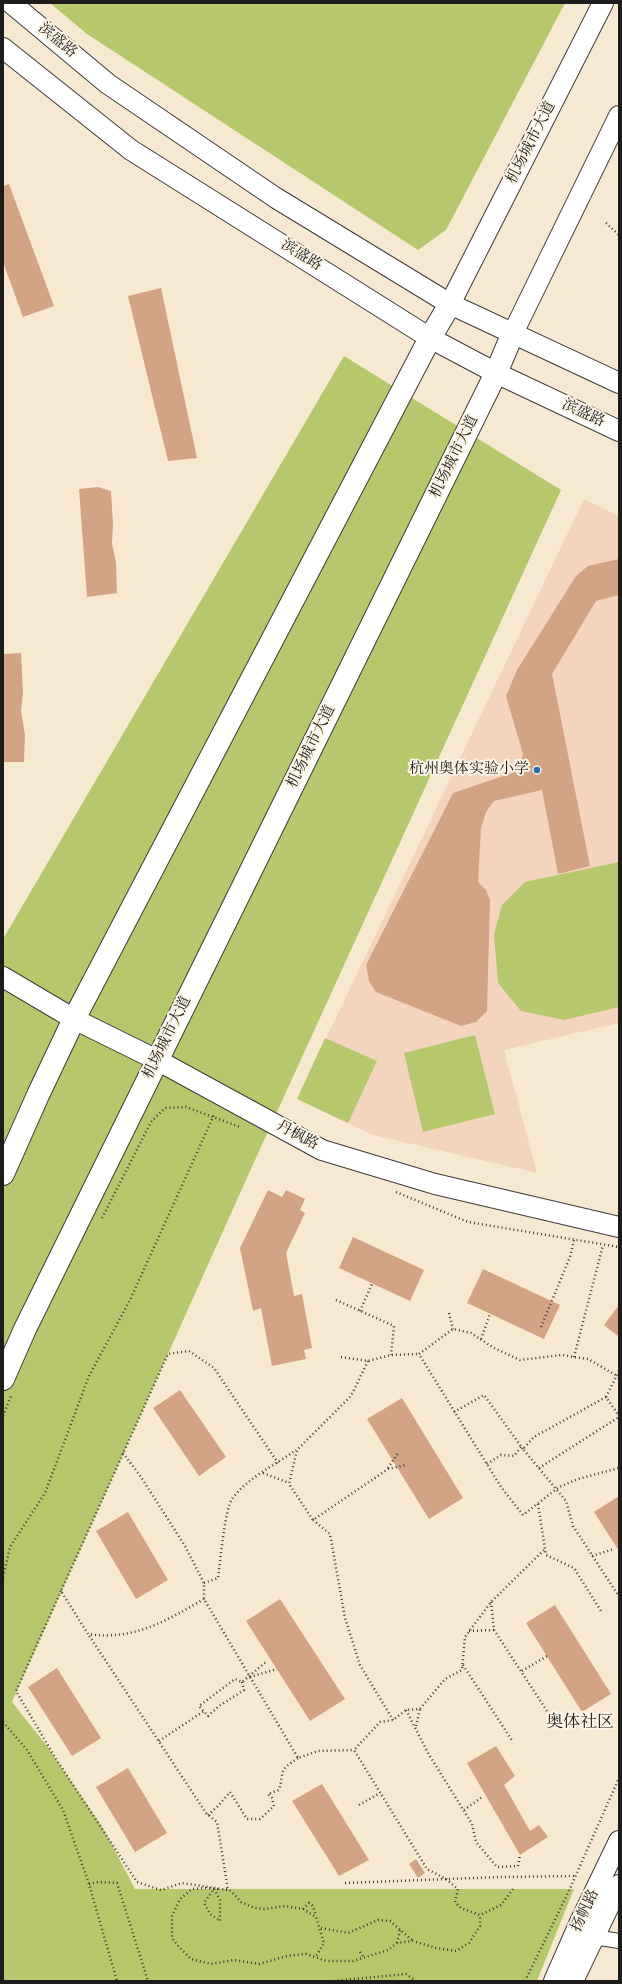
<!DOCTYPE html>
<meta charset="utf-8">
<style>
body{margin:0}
#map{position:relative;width:622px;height:1984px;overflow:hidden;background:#f7e9d1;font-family:"IM FELL English",serif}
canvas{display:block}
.frame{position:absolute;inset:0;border:4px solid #1c1c1c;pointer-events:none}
</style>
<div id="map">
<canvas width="622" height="1984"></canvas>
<div class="frame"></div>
</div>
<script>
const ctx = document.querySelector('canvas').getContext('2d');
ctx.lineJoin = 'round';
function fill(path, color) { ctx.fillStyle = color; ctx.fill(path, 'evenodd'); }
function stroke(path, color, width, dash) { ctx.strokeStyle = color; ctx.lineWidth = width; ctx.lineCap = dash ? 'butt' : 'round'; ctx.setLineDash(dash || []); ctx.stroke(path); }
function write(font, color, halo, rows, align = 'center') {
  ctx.font = font + ' "IM FELL English","Noto Serif SC",serif'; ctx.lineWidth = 4; ctx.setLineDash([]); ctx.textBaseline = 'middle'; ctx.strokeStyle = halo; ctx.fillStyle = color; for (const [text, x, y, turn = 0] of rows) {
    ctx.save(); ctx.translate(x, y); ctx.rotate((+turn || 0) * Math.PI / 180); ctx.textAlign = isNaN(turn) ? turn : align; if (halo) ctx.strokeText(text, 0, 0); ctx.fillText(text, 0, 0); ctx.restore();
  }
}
fill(new Path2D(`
 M584,499L619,516V1023L504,1050L537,1173L373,1135L297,1099Z`), '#f3d4bf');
fill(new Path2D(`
 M50,3H565L446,230L418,250L87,34Z
 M344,356L561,490L250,1171L12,1702L47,1746L103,1828L135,1889H574L537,1981H3V939Z
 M619,862V1007L564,1020L521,1011L498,983L494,934L502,905L525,882Z
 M475,1035L495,1114L423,1132L404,1053Z
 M325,1038L377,1061L348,1123L297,1099Z`), '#b6c86b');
fill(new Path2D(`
 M9,184L54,306L23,317L3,262V186Z
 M161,288L197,458L168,461L128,296Z
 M98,487L111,491L113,524L112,544L116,562L117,593L87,597L79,489Z
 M619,559V595L596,601L552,674L590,866L558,874L542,790L494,801L486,812L481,828L478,882L486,890L490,900L487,1011L476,1022L461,1026L376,992L369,981L366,965L453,793L518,771L523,754L506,696L517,670L576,576L588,566Z
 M21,653L23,692L21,711L25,735L24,762H3V654Z
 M268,1190L282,1197L286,1190L305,1199L300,1210L305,1213L286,1253L294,1296L302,1294L312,1348L304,1350L306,1359L272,1366L261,1308L253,1311L240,1248Z
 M353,1237L424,1270L410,1301L339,1268Z
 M483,1269L560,1305L544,1339L467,1303Z
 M619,1305V1337L604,1325Z
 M180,1390L226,1457L199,1476L153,1408Z
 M402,1398L463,1498L429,1519L367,1419Z
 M619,1496V1551L594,1512Z
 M128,1512L168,1580L136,1599L96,1531Z
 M280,1599L345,1699L310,1721L246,1621Z
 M555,1605L611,1694L582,1712L526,1623Z
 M57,1668L101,1738L72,1756L28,1687Z
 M496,1746L515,1776L504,1785L530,1831L539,1825L548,1837L520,1855L467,1763Z
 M128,1768L167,1833L135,1852L96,1787Z
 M322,1784L369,1860L339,1876L292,1801Z
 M416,1859L425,1873L418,1878L409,1864Z`), '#d3a386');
const street = new Path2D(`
 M594,1937L619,1941`);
const secondary = new Path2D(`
 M11,3L108,84L276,198L450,304L619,383
 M3,48L131,150L430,338L496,373L619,431
 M450,304L603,3
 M513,333L619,116
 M3,977L74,1019L157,1060L322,1150L435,1184L619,1227
 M554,1981L580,1922L619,1841
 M573,1981L619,1885`);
const primary = new Path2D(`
 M3,1174L38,1095L74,1019L430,338L450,304
 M3,1379L25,1329L496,373L513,333`);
stroke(street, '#3d3b37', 16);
stroke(secondary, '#3d3b37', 22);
stroke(primary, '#3d3b37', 24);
stroke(new Path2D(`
 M606,223L619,235
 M396,1192L468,1222L619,1247
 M102,1218L151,1122L165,1108L186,1107L240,1127
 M336,1300L394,1326L391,1355
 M360,1311L372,1284
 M449,1313L453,1329
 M541,1327L570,1257L574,1240
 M481,1339L490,1314
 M341,1357L368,1361L391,1355L419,1354
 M574,1357L603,1245
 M368,1361L351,1396L297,1450L289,1484L313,1520L388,1469L406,1465
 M619,1371L606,1397L619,1416
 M619,1377L588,1359L574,1357L562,1355L520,1360L494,1348L471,1333L453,1329L419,1354L501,1487L523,1515L559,1487L578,1479L619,1468
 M606,1397L534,1437L523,1449L566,1501L573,1526L618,1595
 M454,1412L484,1395L523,1449
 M3,1416L11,1396
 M123,1453L141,1477L185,1546L204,1583V1599L298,1758L318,1751L354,1750
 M487,1464L501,1455L514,1456L521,1447
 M388,1468L398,1453
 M539,1468L619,1417
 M263,1473L289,1483
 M538,1504L546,1555L574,1568L601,1611
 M313,1520L330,1534L345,1618L360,1665L393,1720
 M592,1556L614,1549
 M3,1577L10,1547L45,1493L89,1376L130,1300L214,1115
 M204,1583L218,1578C220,1563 225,1509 232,1499C247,1478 275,1465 296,1450
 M61,1591L16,1691L56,1759L137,1882L161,1890L182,1883L228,1890L217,1822L206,1813L88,1634
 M204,1599C166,1621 133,1641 88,1634L61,1591L168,1354L189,1351L214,1368L278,1463
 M491,1602L494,1630L547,1711
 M469,1631L494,1630
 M463,1665L513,1742
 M522,1671L547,1656
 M250,1677L277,1669
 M242,1682L244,1690L219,1706L208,1716L199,1706L235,1679L242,1682L266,1662
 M406,1710L428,1753L472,1824L476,1842L497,1867L518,1866L520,1855
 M3,1722L27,1750L63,1810L89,1884L117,1981
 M416,1726L420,1709
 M159,1741L204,1711
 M359,1805L380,1793
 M464,1810L482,1797
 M208,1815L218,1806L230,1792L247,1819H260L274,1806L272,1798L268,1794L279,1790C285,1769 277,1772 298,1758
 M345,1883L500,1877L576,1876
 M89,1884L98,1882L117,1883L148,1981
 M214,1889L220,1900V1921L210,1914L204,1903Z
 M218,1889L206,1888L192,1889L180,1899L172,1916V1938L179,1947L191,1959L211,1964L234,1960L259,1964L287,1956L306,1954L326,1961H353L388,1950L397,1943L413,1941L436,1948L456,1951L469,1943L480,1926V1915
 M226,1889L231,1891L241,1902L255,1908L265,1909L285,1906L303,1909L316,1917L324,1943L315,1958
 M513,1889L501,1905L480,1915L461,1908L455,1902L458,1889L446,1879L427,1869L354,1750L380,1722L393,1720L406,1710L420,1709L445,1679L462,1670L465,1637L491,1602L545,1549
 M303,1909L309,1903L313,1906L316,1916
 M321,1928L348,1933L378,1920L390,1921L412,1940
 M397,1943L400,1930
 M360,1952L364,1958
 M334,1981L406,1974L416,1981
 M525,1981L568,1893L619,1778`), '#3d3b37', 2.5, [1, 3]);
stroke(street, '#fff', 14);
stroke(secondary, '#fff', 20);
stroke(primary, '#fff', 22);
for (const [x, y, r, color] of [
 [537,770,4,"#1f6fb2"]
]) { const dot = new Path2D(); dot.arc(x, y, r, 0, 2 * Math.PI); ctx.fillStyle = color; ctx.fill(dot); stroke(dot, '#fcf5e5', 1.5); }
write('15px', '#1c1c1c', '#fcf5e5', [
 ["滨盛路",57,41,40],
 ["机场城市大道",532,143,-63],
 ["滨盛路",301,256,32],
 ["滨盛路",583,414,25],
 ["机场城市大道",455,457,-64],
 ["机场城市大道",312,747,-64],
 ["机场城市大道",168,1038,-64],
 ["丹枫路",297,1136,28],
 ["扬帆路",586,1911,-65]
]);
write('15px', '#1c1c1c', '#fcf5e5', [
 ["杭州奥体实验小学",529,770]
], 'right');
write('17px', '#1c1c1c', '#fcf5e5', [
 ["奥体社区",580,1724]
]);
</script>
